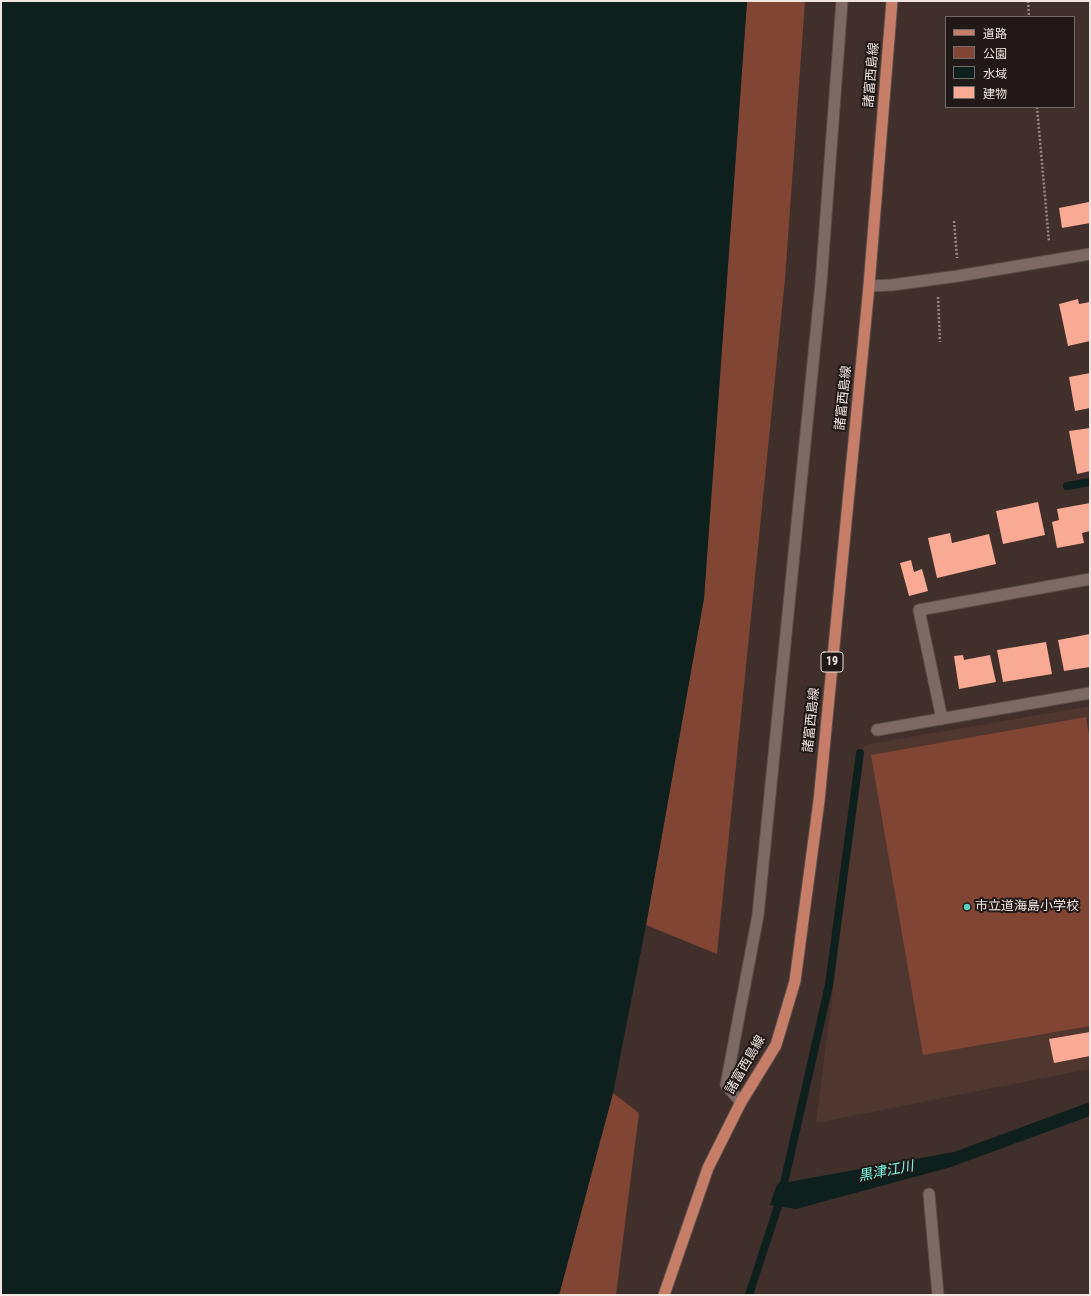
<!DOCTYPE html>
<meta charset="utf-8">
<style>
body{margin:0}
#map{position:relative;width:1091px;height:1296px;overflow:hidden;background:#402f2a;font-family:"Roboto Condensed","Noto Sans JP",sans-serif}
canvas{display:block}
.frame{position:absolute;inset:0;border:2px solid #f0e5e1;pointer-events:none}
.legend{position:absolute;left:945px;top:16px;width:130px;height:92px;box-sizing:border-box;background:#211917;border:1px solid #746b68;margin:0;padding:5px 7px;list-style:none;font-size:12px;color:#f0e5e1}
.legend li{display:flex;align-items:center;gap:8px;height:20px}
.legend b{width:20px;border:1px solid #746b68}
</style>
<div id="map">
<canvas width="1091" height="1296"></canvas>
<div class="frame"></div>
<ul class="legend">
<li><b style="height:5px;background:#c77e69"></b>道路</li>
<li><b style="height:11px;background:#814534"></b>公園</li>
<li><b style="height:11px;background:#0e201d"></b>水域</li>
<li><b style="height:11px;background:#f9aa94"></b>建物</li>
</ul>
</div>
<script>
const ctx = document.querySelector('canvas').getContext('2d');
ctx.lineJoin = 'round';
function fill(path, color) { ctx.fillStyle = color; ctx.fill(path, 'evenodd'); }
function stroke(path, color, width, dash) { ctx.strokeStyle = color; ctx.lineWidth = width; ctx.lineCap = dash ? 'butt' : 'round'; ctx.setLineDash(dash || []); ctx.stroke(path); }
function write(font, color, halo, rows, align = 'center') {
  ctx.font = font + ' "Roboto Condensed","Noto Sans JP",sans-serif'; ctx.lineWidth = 4; ctx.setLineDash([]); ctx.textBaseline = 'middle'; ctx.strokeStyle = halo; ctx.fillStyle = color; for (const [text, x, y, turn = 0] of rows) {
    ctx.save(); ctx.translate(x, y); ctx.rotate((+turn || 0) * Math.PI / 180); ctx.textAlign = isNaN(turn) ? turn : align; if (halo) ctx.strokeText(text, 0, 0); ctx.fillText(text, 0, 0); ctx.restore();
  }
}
fill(new Path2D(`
 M1090,706V1069L816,1123L864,745Z`), '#4f362f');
fill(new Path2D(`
 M747,1H805L785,279L717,954L646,925L704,598Z
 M1086,717L1090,741V1026L923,1055L871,755Z
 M613,1093L639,1113L616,1295H559Z`), '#814534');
fill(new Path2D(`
 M1,1H747L704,598L646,925L613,1093L559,1295H1Z
 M1090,1102V1116L951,1167L796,1209L770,1205L777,1184L954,1152Z`), '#0e201d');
stroke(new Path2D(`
 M1067,486L1090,482
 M782,1192L829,985L860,753
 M749,1295L781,1197`), '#0e201d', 8);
fill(new Path2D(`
 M1089,202L1090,223L1062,228L1059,208Z
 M1078,299L1079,304L1090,302V341L1068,346L1059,304Z
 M1090,373V408L1075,411L1069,377Z
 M1090,428V471L1077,474L1069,431Z
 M1038,502L1045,535L1003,544L996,511Z
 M1090,503V531L1082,533L1084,543L1057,548L1052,522L1059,520L1057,509Z
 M950,533L952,543L989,534L996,564L937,578L928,538Z
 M911,560L914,572L922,569L928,591L909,596L900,563Z
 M1090,634V667L1064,671L1058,640Z
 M1046,642L1052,674L1003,682L997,650Z
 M963,655L964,660L990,655L996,682L959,689L954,656Z
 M1090,1032V1056L1054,1063L1049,1039Z`), '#f9aa94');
const service = new Path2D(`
 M741,1102L726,1085L758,915L821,283L842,1`);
const minor = new Path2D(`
 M942,719L919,610L1090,579
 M929,1194L938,1295`);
const tertiary = new Path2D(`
 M869,286L892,285L958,276L1090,254
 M877,730L1090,693`);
const primary = new Path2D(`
 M664,1295L708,1168L741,1102L776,1045L795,981L819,801L869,286L892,1`);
stroke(service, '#5b4d48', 13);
stroke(minor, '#5b4d48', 13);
stroke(tertiary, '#5b4d48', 13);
stroke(primary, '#5b4d48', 13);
stroke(new Path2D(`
 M1028,1L1029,17
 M1037,107L1049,242
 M954,221L957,258
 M938,297L940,342`), '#978984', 2.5, [2, 2]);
stroke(service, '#7e6a64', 11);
stroke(minor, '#7e6a64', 11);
stroke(tertiary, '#7e6a64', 11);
stroke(primary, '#c77e69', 11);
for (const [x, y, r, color] of [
 [967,907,4,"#5bcebc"]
]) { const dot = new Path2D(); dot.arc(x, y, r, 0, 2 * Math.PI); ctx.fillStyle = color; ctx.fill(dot); stroke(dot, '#211917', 1.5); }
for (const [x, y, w] of [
 [832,662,22]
]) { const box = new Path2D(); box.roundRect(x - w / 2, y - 10, w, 20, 3); ctx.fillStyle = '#211917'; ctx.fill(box); stroke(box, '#f0e5e1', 1); }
write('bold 12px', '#f0e5e1', null, [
 ["19",832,662]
]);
write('13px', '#f0e5e1', '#211917', [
 ["諸富西島線",872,75,-85],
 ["諸富西島線",844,398,-84],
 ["諸富西島線",812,720,-84],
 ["諸富西島線",746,1065,-60]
]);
write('13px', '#f0e5e1', '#211917', [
 ["市立道海島小学校",975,907]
], 'left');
write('italic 14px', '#78fee9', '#211917', [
 ["黒津江川",886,1172,-11]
]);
</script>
